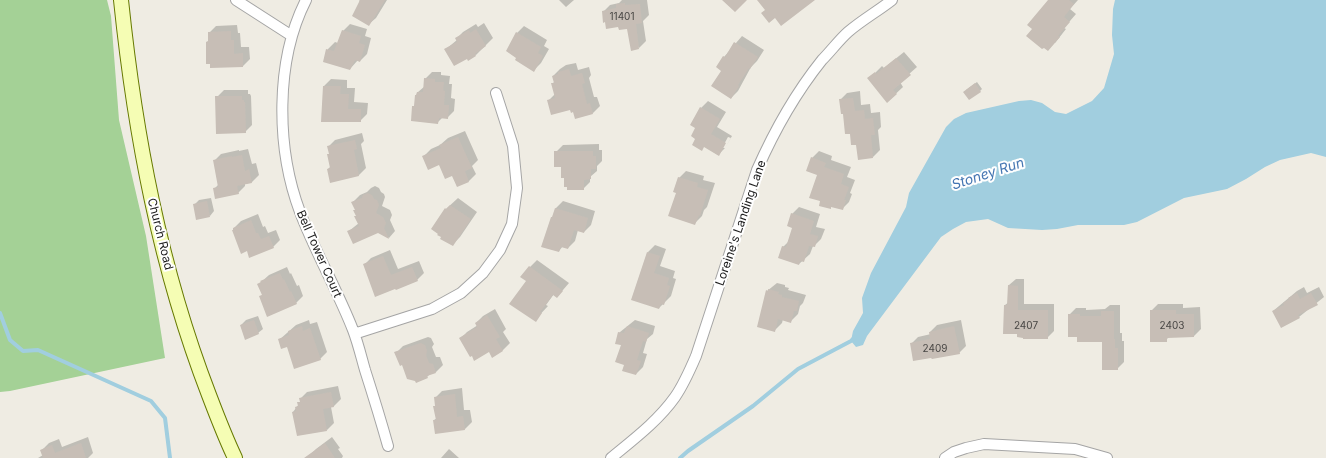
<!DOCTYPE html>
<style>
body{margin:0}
canvas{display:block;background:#efece3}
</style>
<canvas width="1326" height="458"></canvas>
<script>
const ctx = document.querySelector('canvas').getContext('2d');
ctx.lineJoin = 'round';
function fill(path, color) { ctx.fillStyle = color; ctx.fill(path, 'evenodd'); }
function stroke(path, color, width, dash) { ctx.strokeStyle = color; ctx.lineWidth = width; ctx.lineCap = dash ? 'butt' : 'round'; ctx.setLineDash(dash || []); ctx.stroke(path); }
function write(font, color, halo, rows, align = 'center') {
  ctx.font = font + ' Inter,sans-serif'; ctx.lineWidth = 4; ctx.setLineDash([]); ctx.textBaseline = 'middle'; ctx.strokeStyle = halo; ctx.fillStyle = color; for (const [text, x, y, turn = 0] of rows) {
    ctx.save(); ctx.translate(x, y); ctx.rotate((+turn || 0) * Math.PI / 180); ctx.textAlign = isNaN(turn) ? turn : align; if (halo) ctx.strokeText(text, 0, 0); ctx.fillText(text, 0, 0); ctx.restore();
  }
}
fill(new Path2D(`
 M0,0H107L111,16L119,120L146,236L165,358L10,391L0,392Z`), '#a4d196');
fill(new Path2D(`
 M1115,0H1326V157L1311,153L1280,160L1265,167L1246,179L1227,189L1184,198L1137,222L1124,225H1078L1057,229L1042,230L1008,228L988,219L966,222L953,229L941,237L867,336L863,345L856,347L851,341L853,331L863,313L862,298L871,273L906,207L909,193L946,127L954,119L966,113L1019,101L1031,100L1042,103L1055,112L1066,114L1092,101L1104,88L1114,54L1112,35L1113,9Z`), '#a1cedf');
fill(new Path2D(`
 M360,0H387L376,18L369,24L360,2L359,1Z
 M559,0H574L566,7Z
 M622,0H647L649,15L643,21L646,41L639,48L628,27L603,12L610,5L619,3Z
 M1049,0H1078L1070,9L1076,14L1064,28L1066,29L1055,43Z
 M484,23L493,38L476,55L446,49L457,40L456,39L463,32L476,24L478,27Z
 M350,24L367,29L365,36L371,38L367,54L360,61L358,60L350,69L324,61L328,49L335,42L338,43L343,31Z
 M237,25L238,33H240L241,47H249L250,59L243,66L209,40V33L216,26Z
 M524,26L547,40L544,46L549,49L541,63L534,70L517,33Z
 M742,36L764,50L757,61L751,67L738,91L731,98L722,71L724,57Z
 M904,52L917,67L900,82L903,87L887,102L869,79L882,66L884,68Z
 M576,63L578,70L589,67L591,75L589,78L594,97H597L600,106L593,113L574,111L570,108L548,101L555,94L552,84L555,81L553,76L560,69L566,65Z
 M432,72H441V75L450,76L449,84H452L451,98L455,99L454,111L447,118L443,117L438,122L413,107L415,105L418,92L425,86V79Z
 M331,79L347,80V88H355L354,102L368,103L367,114L360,121L324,86Z
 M977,82L982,89L980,91L966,90Z
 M224,90H248V94H250L251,96L252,125L245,132L217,97Z
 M860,91L861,105L870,104L871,113L880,112L881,127L878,130L880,150L873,157L857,143L851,132L840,100L847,93Z
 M708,101L726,112L717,127L732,136L725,148L718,155L704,146L697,138V128L701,108ZM728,137L731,138L725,148H722Z
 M465,131L478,160L472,166L476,174L469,181L457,186L453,174L440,164L424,156L431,149L440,145L448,138Z
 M362,133L364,141L361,144L366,168L359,175L331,181L328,169L331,166L328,155L330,153L328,147L335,140Z
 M599,144V150H602V161L597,166V171L590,177V182L583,189L562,166L556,152L563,145Z
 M248,149L252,164L256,163L259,175L252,182L245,184V186L238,193L214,189L219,184L214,161L221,154L239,150V151Z
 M819,151L832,156L831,160L851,167L847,177L855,180L850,193L852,194L849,202L842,209L832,206L830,208L822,200L819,174L812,158Z
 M686,171L704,176L703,180L715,183L707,207L704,210L702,216L695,223L677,192L679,178Z
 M375,186L379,188L381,192L384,194L385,197L382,206L390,210L392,215L390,220L395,231L389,238L378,232L349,231L359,223L356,209L353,202L360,195L367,192L371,188Z
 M211,198L214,211L210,216L194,205L199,200Z
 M458,198L477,212L460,237L453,244L446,209Z
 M563,201L595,211L591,225L584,232L578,230L575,241L568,248L563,246L559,251L554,215L556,208Z
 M799,207L820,214L816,227L825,229L821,239L814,246H813L810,254L799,264L783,247L789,241L794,227L792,214Z
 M258,214L263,227L265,226L268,233L276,230L280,240L273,247L247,250L234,228L241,221Z
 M655,245L666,249L660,266L675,271L673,278L676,279L671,296L659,308L648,252Z
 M390,250L398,269L419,261L424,273L417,280L396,287L364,265L371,258Z
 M537,260L569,283L557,297L554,294L546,305L548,306L535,320L527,281L530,267Z
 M287,267L290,274L291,273L297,286L299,285L303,296L296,303L260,297L263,294L259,284L269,275Z
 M1016,279H1024V304H1054V331L1047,338L1005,305L1009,302V285Z
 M777,283L785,285V287L789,288L788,290L806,295L803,303L800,306L798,314L791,321L783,319L782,323L775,330L767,291Z
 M1304,287L1307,293L1319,287L1324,297L1299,317L1273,311L1297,291Z
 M1158,304H1183V308L1200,307L1201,329L1194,336H1170L1166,340L1151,311Z
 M1110,305H1120V333H1122V341H1124V362L1117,369L1104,341L1078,336L1069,315L1076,308H1086V310L1105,309Z
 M495,309L506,329L503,332L510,343L503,350L493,356L489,350L460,339L467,332L478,325L476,323L483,316Z
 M258,316L263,329L258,333L241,325L246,320Z
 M309,320L310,324L317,322L327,352L320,359L288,345L279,340L296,325Z
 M635,320L655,326L653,334L647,339L643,353L647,354L643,367L636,374L625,364L622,345L616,343L620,332Z
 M961,320L966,346L959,353L911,344L918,337L931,334L930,332L937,325Z
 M428,337L431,338L434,344L432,347L436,357H440L443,365L436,372L431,373L427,377L403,364L396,353L403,346Z
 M338,386L341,399L334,406L331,407L334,423L327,430L293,412L299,404V403L301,401L300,399L307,392Z
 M462,388L464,410H470L472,422L465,429L434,420L437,418L435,406L436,405L435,398L442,391Z
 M88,437L93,453L88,458H38L43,455L42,450L49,443L59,439L62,447Z
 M332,437L340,448L338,449L343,456L342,458H311L309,456L316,449Z
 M449,449L459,458H441Z`), '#0003');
stroke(new Path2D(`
 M0,313L10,340L23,351L38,350L151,401L165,418L170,458
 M680,458L688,451L753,406L798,369L851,341L855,337`), '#a1cedf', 4);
fill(new Path2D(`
 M360,0H385L369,26L352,16Z
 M722,0H747L735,12Z
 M757,0H815L781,26L775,18L769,23L761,13L765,10Z
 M1048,0H1069L1074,4L1064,17L1070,22L1058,36L1060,37L1048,51L1044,48L1042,49L1026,36L1032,29L1027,25Z
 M625,3V5L640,4L642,23L636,24L639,49L631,51L627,29L619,30L618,27L606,29L605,22L603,23L602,11L616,8V4Z
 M476,29L486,46L475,54L476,56L468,61L467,59L454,66L444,49L457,42L455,38L469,30L470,33Z
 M342,30L361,36L359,43L365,45L360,62L355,60L350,70L323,62L326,49L334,51Z
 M231,31V40H234V54L243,53V67L210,68V64H206V42L208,41V32Z
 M516,32L541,47L538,53L543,56L534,72L515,60L516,58L506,51Z
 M734,42L758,57L750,69L749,68L738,85L739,86L731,99L711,86L721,71L716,67L723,56L725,57Z
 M896,58L911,75L893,90L897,94L887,103L867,78L875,72L876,74Z
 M569,69L571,76L582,73L585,83L582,84L587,104L590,103L593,114L575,119L573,112L571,113L570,110L551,115L547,100L555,98L551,83H554L552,76L558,74V72Z
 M424,78L435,79V82H444L443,90L445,91L444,105H449L448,119L439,118L438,124L411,121L412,106H414L415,95H416L417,92H423Z
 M975,83L981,92L969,100L963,92Z
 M323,86H341L340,94H349L348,109H361V122H321Z
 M215,96H242V100H244V102H245L246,133L216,134Z
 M853,98L855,111L864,110L865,119L873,118L875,135H871L873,158L858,160L856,145H851L850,134H845L843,114H841L839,99Z
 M700,107L720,119L711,134L726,143L719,156L704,147L702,151L692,145L695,139L691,136L695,128L690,125Z
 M458,137L472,168L465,171L469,182L457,187L452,176L445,179L439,165L428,170L422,156L441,148L439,145Z
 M355,140L357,149L354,150L359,176L330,183L327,169L330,168L327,154H329L327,146Z
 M554,151H593V156H596V169H591V179L584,180V190H567V187H564V178H561V167H554Z
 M242,155L245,171L249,169L252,183L237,186L239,194L215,199L213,188L218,187L213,160L232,156V157Z
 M811,157L826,163L824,167L844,174L841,184L849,187L844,200H846L843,210L831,207V209L819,206L820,201L809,198L817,175L806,171Z
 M678,177L698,183L697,187L708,190L700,216L699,215L695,225L668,216L676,193L673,192Z
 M368,193L372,195L374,199L377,200L379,205L376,213L383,217L386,223L384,228L389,239L378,233L353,244L347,231L359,226L354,216H356L353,210H355L351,202L362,198L363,195Z
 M207,201L210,217L196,220L193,204Z
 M450,205L471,219L453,246L440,239L441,237L437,235L438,234L431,229L445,208L446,209Z
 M555,208L588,218L584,233L574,230L568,249L561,247L559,252L541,247L551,217H552Z
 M791,213L814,221L810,234L818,236L815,247L809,246L804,262L800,261L799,265L778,258L782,246L786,247L792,228L787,226Z
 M251,220L256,233H258L261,239L269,236L274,248L249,258L247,251L241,254L232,230H233V228Z
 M647,252L660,256L654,273L669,278L667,285L670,286L664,305L661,304L659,309L631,300Z
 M383,256L391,275L412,267L418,281L396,290L395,289L375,297L363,264Z
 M529,266L563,291L557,298L553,295L540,312L542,313L536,322L509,304L526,281L520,277Z
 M280,273L283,280L284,279L290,292L291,291L297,304L267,317L259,296L262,295L257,284L261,282L260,281Z
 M1008,285L1018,286V310H1048V339H1023V338L1017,337V334H1003L1004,305H1007Z
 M768,289L779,292L778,294L782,295V297L799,301L797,311H794L791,323L778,319L775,332L757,327L766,290L768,291Z
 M1297,293L1300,299L1311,293L1318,305L1298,315L1300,318L1281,328L1272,311L1284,305L1283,303L1289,299L1288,298Z
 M1150,310H1176V314H1194V337L1167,338V342H1150Z
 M1101,311H1114V339H1115V348H1118V370H1102V342H1077V337H1068V314H1080V316H1101Z
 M487,315L500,337L496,339L503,351L492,358L489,352L474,361L472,356L470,357L459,338L477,327L475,323Z
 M254,320L259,334L245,340L240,325Z
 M302,326L303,331L310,328L321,360L294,369L287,347L281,349L278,339L289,335L288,331Z
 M627,326L649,333L646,342L643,341L637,360L641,361L636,375L622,371L624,365L615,362L621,345L615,344L618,332L624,333Z
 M954,326L960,354L932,359L931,358L913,361L910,343L930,339L929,332Z
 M421,343L425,345L427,351L426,355L429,363L433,364L436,373L427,376L428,378L416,383L415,381L407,379L402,365L400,366L394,352Z
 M331,392L334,407L323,409L327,431L297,436L292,412L296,411L295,407L298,406L297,402H300L299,398Z
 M455,394L457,417L463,416L465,430L435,434L433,420H436L433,406H435L434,397Z
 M81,443L86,458H43L40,450L52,445L55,453Z
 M325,443L335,458H304Z`), '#c7beb6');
const minor = new Path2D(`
 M236,0L292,36
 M306,0C275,61 276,148 300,212C315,252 337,289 353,330C358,343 361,356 365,370C373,395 381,421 388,446
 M353,330L357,333L432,309L461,293L483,273L500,250L512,224L517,188L513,146L496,93
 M611,458C634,439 658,421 675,397C684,384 690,370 696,356L757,170C775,129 794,95 822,60C831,51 839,40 848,32C862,20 878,11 892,0
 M945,458L954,452L966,448L984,444L1075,449L1107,458`);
const secondary = new Path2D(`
 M121,0C135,135 160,268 209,395C217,416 225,437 235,458`);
stroke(minor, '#a5a5a5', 12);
stroke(secondary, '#667900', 16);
stroke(minor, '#fff', 10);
stroke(secondary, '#f5fdb4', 14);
write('10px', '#484644', null, [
 ["11401",622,17],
 ["2407",1026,326],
 ["2403",1172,326],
 ["2409",935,349]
]);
write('12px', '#1e1e1e', '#fff', [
 ["Loreine's Landing Lane",741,223,-71],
 ["Church Road",160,234,76],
 ["Bell Tower Court",319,254,66]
]);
write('italic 14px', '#4576b2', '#fff', [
 ["Stoney Run",988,174,-18]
]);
</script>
